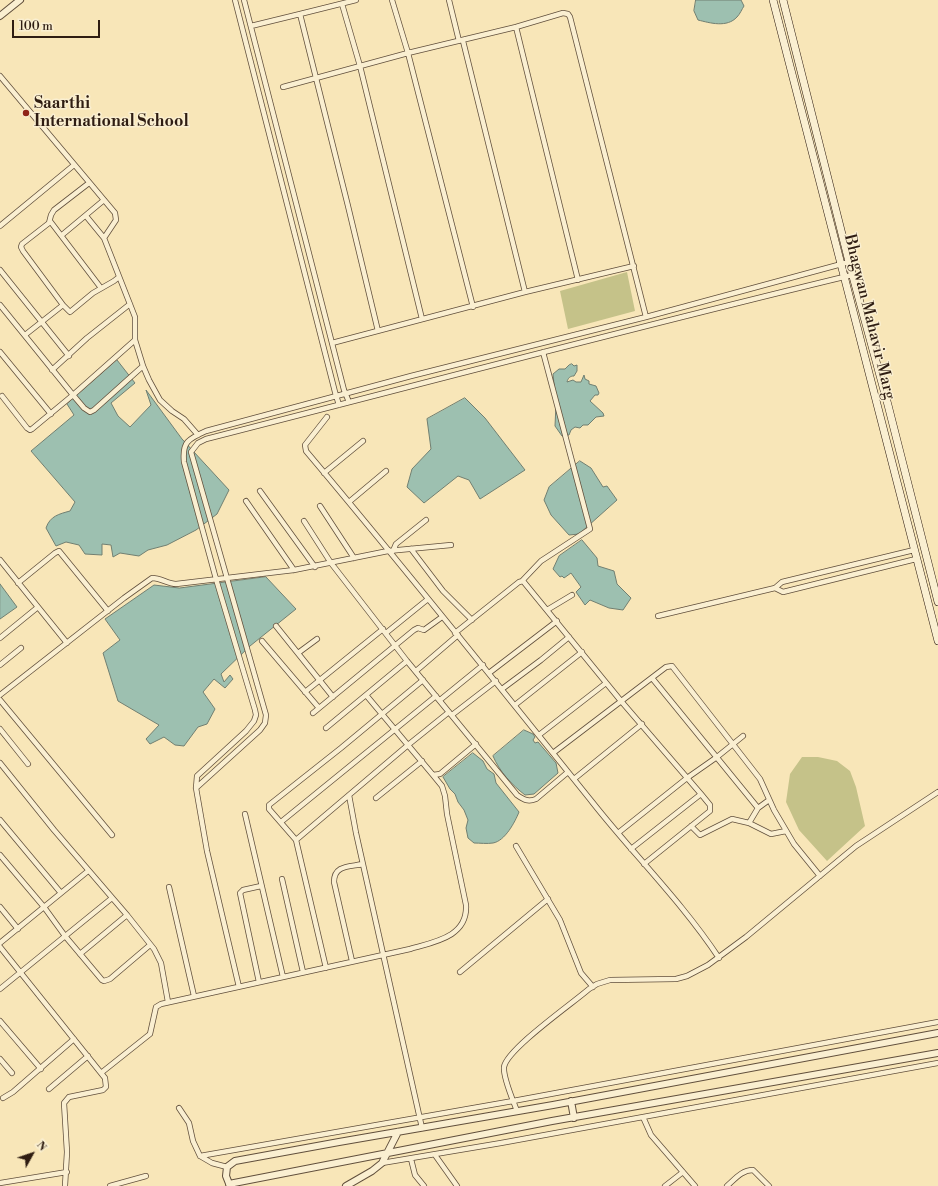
<!DOCTYPE html>
<style>
body{margin:0}
#map{position:relative;width:938px;height:1186px;overflow:hidden;background:#f8e6b8;font-family:"Libre Bodoni",serif}
canvas{display:block}
.north{position:absolute;left:12px;top:1134px;width:40px;height:40px;-webkit-text-stroke:3px #faefd1;paint-order:stroke;rotate:50deg;font-size:11px;font-weight:700;line-height:16px;text-align:center;color:#2f1d12}
.north::after{content:'';display:block;margin:auto;width:14px;height:18px;background:#2f1d12;clip-path:polygon(50% 0,100% 100%,50% 72%,0 100%)}
.scale{position:absolute;left:12px;top:20px;width:88px;height:18px;box-sizing:border-box;border:2px solid #2f1d12;border-top:0;padding-left:5px;font-size:12px;line-height:14px;white-space:nowrap;color:#2f1d12;-webkit-text-stroke:3px #faefd1;paint-order:stroke}
</style>
<div id="map">
<canvas width="938" height="1186"></canvas>
<div class="north">N</div>
<div class="scale">100 m</div>
</div>
<script>
const ctx = document.querySelector('canvas').getContext('2d');
ctx.lineJoin = 'round';
function fill(path, color) { ctx.fillStyle = color; ctx.fill(path, 'evenodd'); }
function stroke(path, color, width, dash) { ctx.strokeStyle = color; ctx.lineWidth = width; ctx.lineCap = dash ? 'butt' : 'round'; ctx.setLineDash(dash || []); ctx.stroke(path); }
function write(font, color, halo, rows, align = 'center') {
  ctx.font = font + ' "Libre Bodoni",serif'; ctx.lineWidth = 3; ctx.setLineDash([]); ctx.textBaseline = 'middle'; ctx.strokeStyle = halo; ctx.fillStyle = color; for (const [text, x, y, turn = 0] of rows) {
    ctx.save(); ctx.translate(x, y); ctx.rotate((+turn || 0) * Math.PI / 180); ctx.textAlign = isNaN(turn) ? turn : align; if (halo) ctx.strokeText(text, 0, 0); ctx.fillText(text, 0, 0); ctx.restore();
  }
}
fill(new Path2D(`
 M627,272L635,311L568,329L560,291Z
 M802,757H818L837,761L850,771L856,787L865,826L827,861L799,830L786,802L790,774Z`), '#c5c289');
const water = new Path2D(`
 M696,0H741L744,6C742,9 740,14 737,17C727,28 710,23 698,20L694,11Z
 M117,360L135,383L111,403L118,416L130,427L151,405L146,390L182,439L229,490L217,514L196,530L167,545L148,550L139,556L120,553L113,557L111,545L102,544V555L85,554L79,545L66,542L56,546L46,528C50,516 59,514 70,511L75,502L31,451L74,415L67,404Z
 M572,364L574,366L577,365V371L574,376C570,376 568,378 567,382L573,380L576,382H581L584,375L585,379L589,381V384L596,386L599,393L598,395H595L590,401L603,413L604,416L596,417L588,425H583L580,428L575,427L571,430L569,435L562,436L555,426L556,404L553,374L559,369H565L569,365Z
 M465,398L485,418L525,470L480,499L469,480L458,476L424,503L407,487L412,469L431,449L427,419Z
 M580,461L591,468L603,487L607,486L617,500L579,534L569,535L551,515L544,500L549,487Z
 M582,540L597,558L598,566L614,571L617,584L631,598L623,610L609,608L590,600L585,605L576,592L581,587L571,573L564,578L562,576L560,577L553,569L559,556Z
 M266,577L296,609L250,646L221,674L224,682L230,675L233,679L225,688L214,679L203,692L215,709L207,724L198,727L184,746L175,745L164,737L150,744L146,739L159,725L118,701L103,653L120,640L105,619L154,585L179,588Z
 M0,584L17,607L0,619Z
 M524,730L533,734L535,737L533,740L535,743L538,742L556,763L558,773L534,794L525,795C512,785 499,771 493,756Z
 M473,753L483,761L487,769L494,774L496,783L519,812C515,822 505,841 493,843C487,844 480,843 474,843L468,838L466,828L468,820L464,810L458,802L455,794L450,789L443,777Z`);
fill(water, '#9dc0b0');
stroke(water, '#717f71', 1);
const minor = new Path2D(`
 M235,0L335,392L339,405
 M244,0L344,390L349,402
 M356,0L300,14L348,206L378,331
 M392,0L408,53L473,307
 M449,0L459,41
 M342,4L360,66L422,319
 M251,26L300,14
 M516,27L578,280
 M463,41L525,292
 M0,76L115,213L116,220L104,238
 M283,87L408,53L516,27L563,13L568,14L570,17L646,317
 M86,216L104,238L135,317V340L143,366L149,380L160,400L172,411L184,419L198,435
 M50,221L101,288
 M0,226L74,165
 M62,235L104,200
 M0,270L69,356
 M0,305L73,395L84,408L90,412L94,410L143,366
 M63,305L23,251L21,247L22,244L49,223L51,215L54,210L89,183
 M25,335L63,305L70,312L93,293L114,281L119,277
 M332,343L525,292L634,266
 M0,352L51,414
 M52,370L87,338L130,304
 M2,396L27,428L30,430L32,429L73,395L135,340
 M327,417L305,445L306,451C404,567 498,685 593,803C634,855 682,902 719,958
 M324,473L363,441
 M260,491L315,567
 M246,501L294,570
 M349,502L386,471
 M320,506L354,558
 M304,521L331,563L407,661L517,795C524,800 528,802 536,799L568,772
 M411,549L443,591L472,620
 M393,551L396,544L426,520
 M0,560L67,643
 M522,581L541,561L590,529L543,352
 M18,583L55,553L59,551L108,611
 M775,588L783,592L916,559
 M547,610L572,595
 M658,616L775,588L782,582L914,550
 M276,626L333,697
 M386,633L428,599
 M455,633L519,582L523,581L621,701L701,794L710,805V811L644,864
 M0,638L38,607
 M262,641L319,708
 M298,653L317,639
 M0,665L21,648
 M416,671L458,635
 M489,673L557,621
 M652,678L758,808
 M502,689L541,660L569,637
 M305,692L383,629
 M0,695L124,598L152,578C161,578 168,584 176,584L294,570L388,551L451,545
 M366,695L433,775L440,774L476,744
 M0,700L112,835
 M440,700L483,665
 M515,705L582,652
 M313,713L414,630L418,628L424,630L442,617
 M452,715L496,681
 M326,728L407,661
 M0,729L28,764
 M539,735L606,683
 M553,753L666,667L672,666L760,779L774,810L794,844L820,876
 M0,763L54,830L127,915L154,949L161,963L168,1002
 M574,779L642,724
 M196,788L260,730L265,723L266,715L191,452L198,443L206,439C421,384 636,327 852,275
 M349,795L356,833L422,1128
 M376,798L422,761
 M245,814L283,977
 M0,820L61,893
 M281,822L436,696
 M749,823L758,808L769,800
 M691,826L700,835L732,819L749,823L771,834L786,831
 M618,833L687,778L717,757L743,736
 M296,840L408,745L449,712
 M516,846L560,920L581,973L593,987
 M631,849L701,794
 M0,855L44,907L65,936L102,980L104,981L110,979L150,945
 M282,879L303,972
 M169,887L194,996
 M0,907L18,929
 M0,943L88,871
 M0,947L105,1078L106,1087L103,1090L69,1097L64,1103L67,1152L65,1186
 M80,954L127,915
 M352,961L334,882C334,865 349,867 363,864
 M326,968L296,840L269,809V805L341,748L423,680
 M460,972L548,899
 M259,982L240,893L243,890L261,886
 M239,987L207,851L196,788L197,776L246,731L254,721L256,715L255,710L216,579L184,462C182,442 188,439 206,431L411,376L646,317L849,262
 M0,989L112,898
 M0,1021L41,1069
 M0,1059L12,1073
 M101,1073L150,1034L156,1007L161,1004L410,949C434,942 468,937 466,905L447,814L445,796L442,786L433,775
 M49,1089L88,1056
 M3,1098L13,1092L74,1039
 M179,1108L189,1123L193,1141L200,1156L212,1163L227,1167
 M517,1111C513,1100 503,1078 504,1067C507,1049 573,1003 589,989L597,984L610,980L676,979L687,976L708,965L746,937L856,846L938,792
 M643,1117L651,1135L695,1186
 M435,1155L457,1186
 M200,1156L513,1101L938,1022
 M411,1159L415,1175L424,1186
 M382,1163L501,1143L938,1063
 M0,1183L67,1172
 M110,1186L146,1176
 M665,1186L683,1172
 M727,1186C735,1179 742,1170 753,1170L769,1186`);
const tertiary = new Path2D(`
 M0,16L20,0
 M571,1101L574,1118
 M229,1184L552,1121L938,1053
 M230,1186L226,1176L227,1167L235,1161L339,1142L553,1105L938,1033
 M346,1186L372,1171L382,1163L398,1132`);
const secondary = new Path2D(`
 M773,0L938,641
 M783,0L849,262L888,405L938,602`);
stroke(minor, '#614f3c', 6);
stroke(tertiary, '#614f3c', 8);
stroke(secondary, '#2f1d12', 8);
stroke(minor, '#faefd1', 4.5);
stroke(tertiary, '#faefd1', 6);
stroke(secondary, '#faefd1', 7);
for (const [x, y, r, color] of [
 [26,113,4,"#8f2418"]
]) { const dot = new Path2D(); dot.arc(x, y, r, 0, 2 * Math.PI); ctx.fillStyle = color; ctx.fill(dot); stroke(dot, '#faefd1', 1.5); }
write('bold 16px', '#2f1d12', '#faefd1', [
 ["Saarthi",34,104],
 ["International School",34,122]
], 'left');
write('16px', '#2f1d12', '#faefd1', [
 ["Bhagwan Mahavir Marg",869,317,76]
]);
</script>
